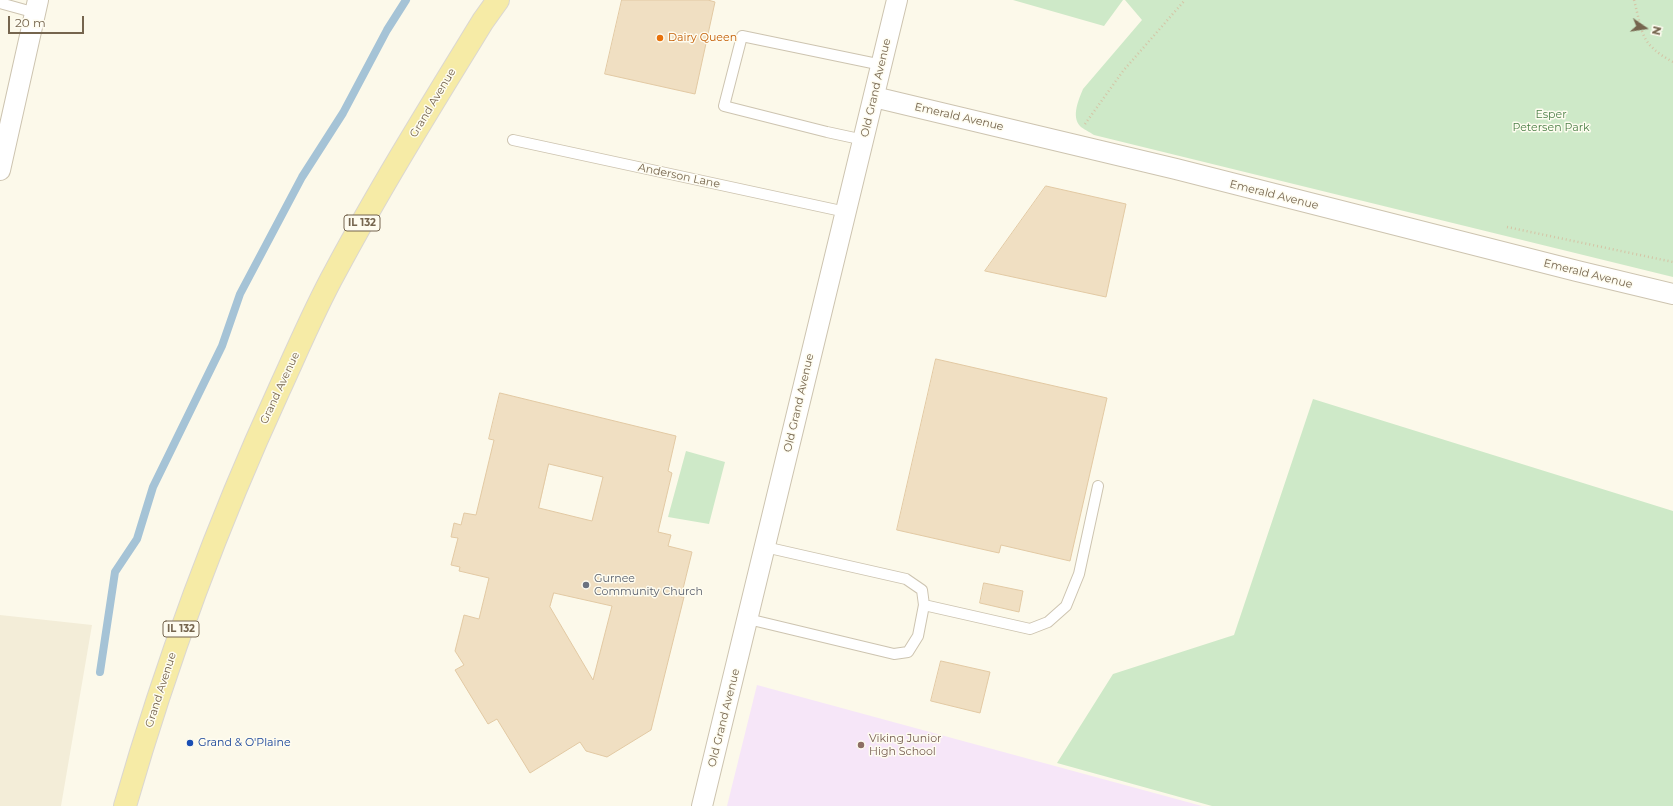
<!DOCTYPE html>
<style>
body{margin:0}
#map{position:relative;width:1673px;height:806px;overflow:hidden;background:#fcf9ea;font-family:Montserrat,sans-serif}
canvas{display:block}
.north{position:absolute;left:1625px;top:8px;width:40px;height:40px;-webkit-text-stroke:3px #fefcf0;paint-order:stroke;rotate:103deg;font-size:11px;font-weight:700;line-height:16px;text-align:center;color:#75654e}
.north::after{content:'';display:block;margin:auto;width:14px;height:18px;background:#75654e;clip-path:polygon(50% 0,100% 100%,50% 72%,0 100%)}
.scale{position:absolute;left:8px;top:16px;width:76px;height:18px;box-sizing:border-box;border:2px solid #75654e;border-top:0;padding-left:5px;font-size:12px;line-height:14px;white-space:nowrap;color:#75654e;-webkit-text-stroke:3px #fefcf0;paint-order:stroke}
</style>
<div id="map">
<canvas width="1673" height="806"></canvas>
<div class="north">N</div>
<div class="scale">20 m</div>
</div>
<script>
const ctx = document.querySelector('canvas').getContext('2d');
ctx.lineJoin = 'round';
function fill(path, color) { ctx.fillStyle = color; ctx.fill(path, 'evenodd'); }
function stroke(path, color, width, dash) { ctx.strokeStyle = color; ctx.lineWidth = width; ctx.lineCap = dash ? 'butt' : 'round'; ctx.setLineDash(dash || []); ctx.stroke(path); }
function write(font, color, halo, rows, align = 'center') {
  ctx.font = font + ' Montserrat,sans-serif'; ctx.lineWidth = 3; ctx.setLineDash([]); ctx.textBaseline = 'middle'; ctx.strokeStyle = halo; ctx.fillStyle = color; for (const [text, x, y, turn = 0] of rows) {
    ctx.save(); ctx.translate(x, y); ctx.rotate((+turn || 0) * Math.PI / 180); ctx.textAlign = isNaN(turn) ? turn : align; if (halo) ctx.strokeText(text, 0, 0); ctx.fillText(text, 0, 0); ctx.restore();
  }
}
fill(new Path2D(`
 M0,615L92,625L61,806H0Z`), '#f3edd8');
fill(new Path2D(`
 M757,685L1202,806H727Z`), '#f6e6f8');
fill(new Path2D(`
 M1013,0H1123L1104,26Z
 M1125,0H1673V277L1094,135C1090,132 1083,129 1080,126C1071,116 1079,99 1083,89L1142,20Z
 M1313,399L1673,511V806H1212L1057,763L1113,674L1234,635Z
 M686,451L725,462L709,524L668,517Z`), '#cee9c8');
stroke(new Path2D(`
 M100,672L115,572L137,539L153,487L222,346L240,294L302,177L343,113L387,30L406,0`), '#a5c3d6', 8);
const building = new Path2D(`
 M622,0H708L715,2L695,94L605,74Z
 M1046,186L1126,204L1106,297L985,271Z
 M936,359L1107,398L1070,561L1001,545L999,553L897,530Z
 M500,393L676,436L668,471L672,473L658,532L671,535L668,546L692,552L681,597H684L651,730L607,757L586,751L580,742L530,773L497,719L488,724L455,670L464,665L455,651L464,615L479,619L489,578L459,571L460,567L451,565L458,538L451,537L454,523L461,525L464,513L476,515L494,440L489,439ZM549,464L603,477L592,521L539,508ZM554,593L612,606L593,680L550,607Z
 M984,583L1023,591L1019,612L980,603Z
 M941,661L990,672L980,713L931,701Z`);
fill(building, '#f0dfc2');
stroke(building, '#e2c9a3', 1);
const service = new Path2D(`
 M0,3L36,13
 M513,140L846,212
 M864,140L827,132L724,106L742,36L882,65
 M765,547L906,579L922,590L924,605L1030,629L1048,622L1066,606L1079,574L1098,486
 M748,619L894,654L908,652L918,636L924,605`);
const minor = new Path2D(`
 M874,97L1176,169L1577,271L1673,294
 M0,170L38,0
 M702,806L897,0`);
const primary = new Path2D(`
 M125,806C166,663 217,525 279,390C297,351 314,310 335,272C381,186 432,104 483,21L498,0`);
stroke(service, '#cdc4b0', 12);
stroke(minor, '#cdc4b0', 22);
stroke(primary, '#dbd7d1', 24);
stroke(new Path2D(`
 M1634,0C1643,34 1640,44 1673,62
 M1085,124L1123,71L1185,0
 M1507,227L1673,262`), '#d5c3a5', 2.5, [1, 3]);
stroke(service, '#fff', 10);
stroke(minor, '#fff', 20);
stroke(primary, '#f6eba6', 22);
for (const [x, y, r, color] of [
 [660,38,4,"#e8710a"],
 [586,585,4,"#6b7280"],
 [190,743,4,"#1a4fb4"],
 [861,745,4,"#8d6e63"]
]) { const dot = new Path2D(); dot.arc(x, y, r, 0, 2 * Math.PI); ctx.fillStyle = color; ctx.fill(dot); stroke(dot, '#fefcf0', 1.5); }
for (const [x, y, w] of [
 [362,223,36],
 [181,629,36]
]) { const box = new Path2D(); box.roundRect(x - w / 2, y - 8, w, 16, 3); ctx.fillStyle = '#fefcf0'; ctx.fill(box); stroke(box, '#75654e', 1); }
write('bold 10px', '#75654e', null, [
 ["IL 132",362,223],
 ["IL 132",181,629]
]);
write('11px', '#c56008', '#fefcf0', [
 ["Dairy Queen",668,38]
], 'left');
write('11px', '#75654e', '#fefcf0', [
 ["Old Grand Avenue",876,88,-77],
 ["Grand Avenue",433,103,-59],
 ["Emerald Avenue",959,117,13],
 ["Anderson Lane",679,176,12],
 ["Emerald Avenue",1274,195,14],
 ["Emerald Avenue",1588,274,14],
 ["Grand Avenue",280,388,-65],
 ["Old Grand Avenue",799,403,-77],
 ["Grand Avenue",161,690,-72],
 ["Old Grand Avenue",724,718,-76]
]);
write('11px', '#4d8049', '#fefcf0', [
 ["Esper",1551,115],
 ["Petersen Park",1551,128]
]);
write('11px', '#5b616d', '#fefcf0', [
 ["Gurnee",594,579],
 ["Community Church",594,592]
], 'left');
write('11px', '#785e54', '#fefcf0', [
 ["Viking Junior",869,739],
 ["High School",869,752]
], 'left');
write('11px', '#164399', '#fefcf0', [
 ["Grand & O'Plaine",198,743]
], 'left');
</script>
